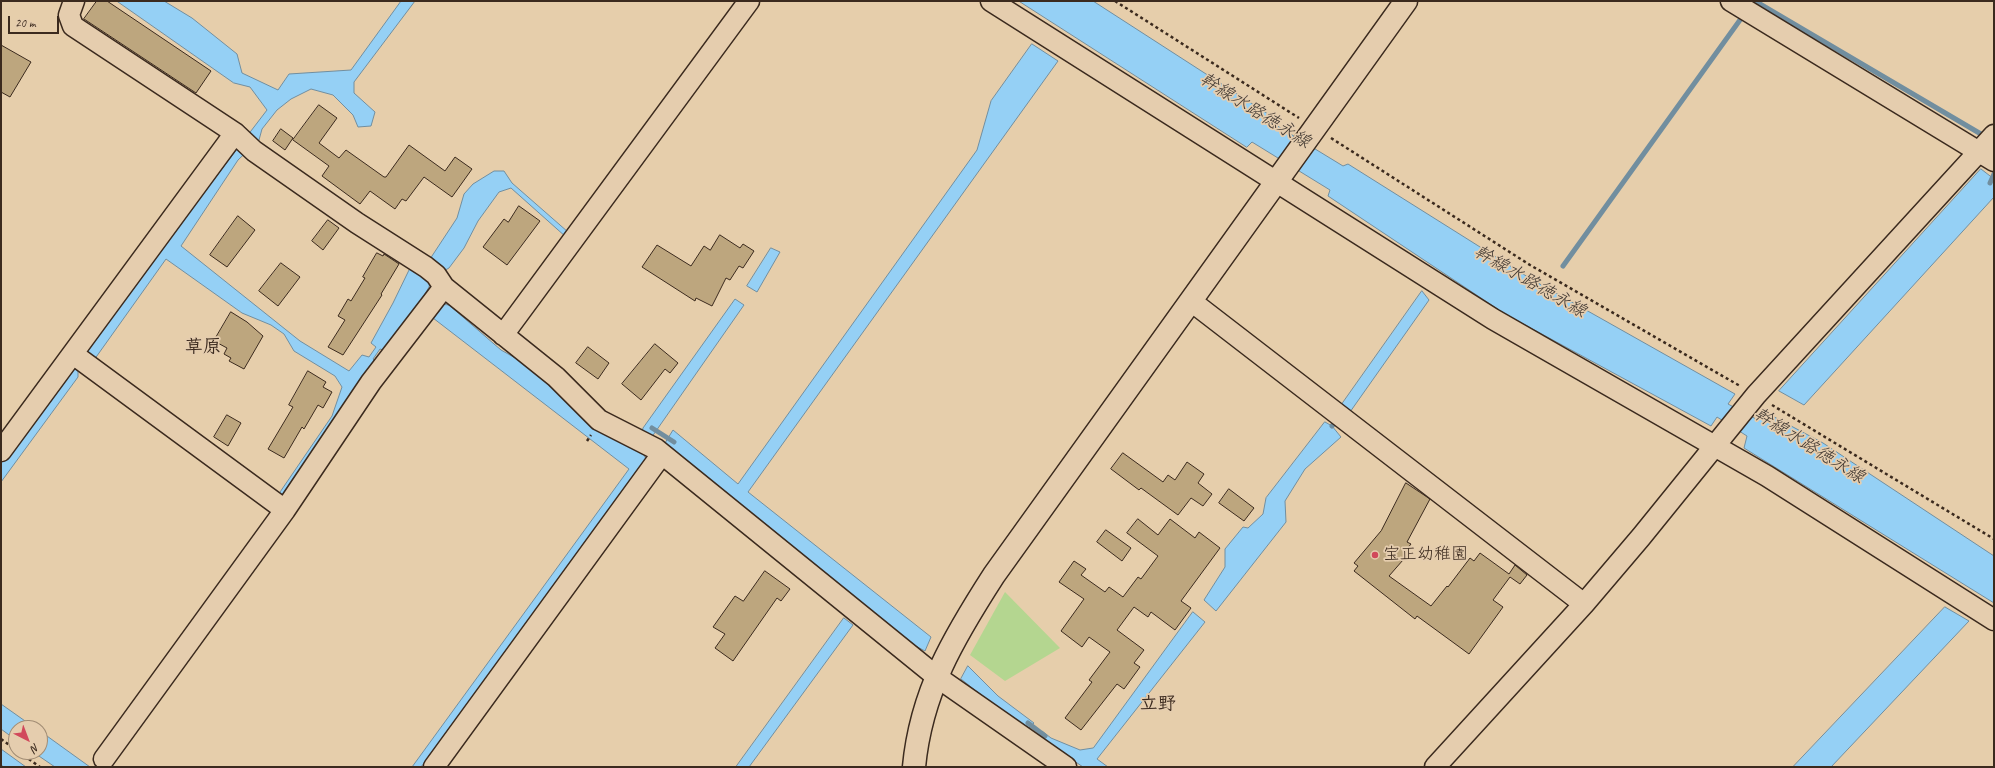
<!DOCTYPE html>
<meta charset="utf-8">
<style>
body{margin:0}
#map{position:relative;width:1995px;height:768px;overflow:hidden;background:#e6ceab;font-family:Caveat,sans-serif}
canvas{display:block}
.frame{position:absolute;inset:0;border:2px solid #3b2a1e;pointer-events:none}
.north{position:absolute;left:8px;top:720px;width:40px;height:40px;box-sizing:border-box;background:#e5cdae;border:1px solid #a18c74;border-radius:50%;rotate:138deg;font-size:11px;font-weight:700;line-height:16px;text-align:center;color:#3b2a1e}
.north::after{content:'';display:block;margin:auto;width:14px;height:18px;background:#d1495b;clip-path:polygon(50% 0,100% 100%,50% 72%,0 100%)}
.scale{position:absolute;left:8px;top:16px;width:51px;height:18px;box-sizing:border-box;border:2px solid #3b2a1e;border-top:0;padding-left:5px;font-size:12px;line-height:14px;white-space:nowrap;color:#3b2a1e;-webkit-text-stroke:3px #e5cdae;paint-order:stroke}
</style>
<div id="map">
<canvas width="1995" height="768"></canvas>
<div class="frame"></div>
<div class="north">N</div>
<div class="scale">20 m</div>
</div>
<script>
const ctx = document.querySelector('canvas').getContext('2d');
ctx.lineJoin = 'round';
function fill(path, color) { ctx.fillStyle = color; ctx.fill(path, 'evenodd'); }
function stroke(path, color, width, dash) { ctx.strokeStyle = color; ctx.lineWidth = width; ctx.lineCap = dash ? 'butt' : 'round'; ctx.setLineDash(dash || []); ctx.stroke(path); }
function write(font, color, halo, rows, align = 'center') {
  ctx.font = font + ' Caveat,"Klee One",sans-serif'; ctx.lineWidth = 3.5; ctx.setLineDash([]); ctx.textBaseline = 'middle'; ctx.strokeStyle = halo; ctx.fillStyle = color; for (const [text, x, y, turn = 0] of rows) {
    ctx.save(); ctx.translate(x, y); ctx.rotate((+turn || 0) * Math.PI / 180); ctx.textAlign = isNaN(turn) ? turn : align; if (halo) ctx.strokeText(text, 0, 0); ctx.fillText(text, 0, 0); ctx.restore();
  }
}
fill(new Path2D(`
 M1005,592L1060,648L1005,681L970,655Z`), '#b4d690');
const water = new Path2D(`
 M117,1H164L192,18L237,54L242,73L278,90L289,74L351,70L401,1H415L354,82V93L375,112L371,126L358,127L353,115L333,95L311,89L291,99L277,110L262,129L259,140L238,160L181,246L300,341L349,371L362,355L369,357L376,347L371,343L393,303L410,268L426,274L430,259L457,218L464,194L473,184L494,171H504L512,183L568,232L566,237L511,188L499,192L478,221L464,248L449,268L431,278L429,287L422,299L437,308L440,304L449,305L501,350L526,364L593,426L641,437L643,428L735,299L744,305L642,451L646,459L421,767H412L629,469L433,318L383,350L380,349L373,359L375,361L285,496L278,495L332,416L342,387L335,376L294,351L284,334L271,325L242,313L166,259L94,360L88,357L78,371V377L1,482V463L85,348L267,110L250,87L234,83Z
 M1019,1H1093L1268,114L1266,119L1343,166L1348,164L1531,279L1735,394L1728,404L1756,419L1763,411L1823,443L1994,556V603L1744,448L1747,436L1717,417L1711,426L1505,314L1328,196L1330,190L1252,142L1247,147Z
 M1032,44L1058,61L748,492L931,637L925,651L912,644L665,443L673,430L738,484L977,150L991,101Z
 M1981,169L1994,179V197L1804,405L1779,391Z
 M771,248L780,252L757,292L747,286Z
 M1422,291L1429,300L1350,412L1340,407Z
 M1325,422L1332,426L1341,437L1305,469L1285,501L1286,522L1216,611L1204,600L1225,567V549L1243,527L1248,528L1263,514L1266,498Z
 M1945,607L1969,621L1831,767H1793Z
 M1193,612L1205,622L1097,759L1108,767H1083L1038,736L1042,731L1051,738L1080,750L1093,748Z
 M844,618L853,625L749,767H736Z
 M968,666L998,696L1034,723L1029,728L995,706L961,679Z
 M1,704L35,728H16V740L1,729Z
 M40,731L90,767H55L33,752H40Z
 M1,749L26,767H4L1,765Z`);
fill(water, '#95d0f5');
stroke(water, '#718e9f', 1);
stroke(new Path2D(`
 M1755,1L1986,137
 M1990,183L1994,174
 M1563,266L1745,13
 M1332,426L1338,418
 M652,428L674,442
 M1028,723L1045,736`), '#718e9f', 5);
const building = new Path2D(`
 M97,1H107L211,71L196,93L84,19Z
 M1,45L31,62L10,97L1,92Z
 M319,105L337,118L319,143L339,158L346,150L384,177H386L409,145L445,171L455,157L472,169L452,197L424,177L406,201L402,199L395,209L370,191L360,204L322,176L329,166L293,140Z
 M281,129L293,138L285,150L273,141Z
 M519,206L540,221L507,265L483,247L504,219L508,222Z
 M238,216L255,230L227,267L210,255Z
 M328,220L339,228L323,250L312,241Z
 M720,235L740,248L743,244L754,251L743,268L739,266L730,280L726,278L712,306L696,298L695,301L642,267L657,245L691,266L704,246L710,250Z
 M377,253L383,256L384,254L399,264L381,294L382,295L343,355L328,347L345,320L338,316L348,299L351,301L365,278L363,277Z
 M281,263L300,277L278,306L259,291Z
 M231,312L247,322L263,336L244,369L229,361L231,358L224,354L227,348L214,341Z
 M655,344L678,363L670,373L665,369L641,400L622,384Z
 M588,347L609,363L598,379L576,363Z
 M308,371L326,382L323,387L332,392L323,408L318,405L304,429L302,427L284,458L268,449L293,407L289,405Z
 M227,415L241,423L228,446L214,437Z
 M1123,453L1163,482L1168,475L1175,480L1187,462L1204,474L1198,483L1212,494L1203,506L1191,498L1178,515L1141,488L1139,490L1111,469Z
 M1406,483L1430,499L1407,542L1411,544L1407,549L1410,552L1389,576L1431,606L1447,586L1448,587L1470,558L1474,561L1480,553L1509,574L1515,565L1527,575L1520,584L1510,577L1493,600L1503,607L1469,654L1417,616L1415,619L1354,571L1358,566L1354,563L1381,531Z
 M1229,489L1254,508L1244,521L1219,503Z
 M1138,519L1158,535L1170,519L1195,538L1199,532L1220,548L1181,601L1191,608L1175,630L1151,612L1148,617L1134,607L1117,630L1144,650L1134,663L1140,667L1124,689L1117,684L1081,730L1065,718L1092,682L1089,680L1110,652L1089,637L1082,647L1061,631L1084,599L1059,582L1074,561L1086,569L1081,575L1105,592L1109,587L1123,597L1138,577L1141,579L1158,556L1127,533Z
 M1106,530L1131,548L1122,561L1097,542Z
 M765,571L790,589L781,601L777,598L733,661L715,648L725,634L713,627L735,596L743,601Z`);
fill(building, '#bda67e');
stroke(building, '#3b2a1e', 1);
const street = new Path2D(`
 M74,1L69,15L73,26L235,133L254,151L357,223L426,267L436,275L444,287L556,377L599,420L656,449L937,677L1066,767
 M991,1L1493,319L1767,476L1994,620
 M1731,1L1994,161
 M1191,301L1584,604
 M503,335L749,1
 M73,354L285,510
 M1,451L235,133
 M104,759L285,510L371,382L444,287
 M434,767L662,454
 M1435,767L1584,604L1641,537L1756,395L1994,135`);
const secondary = new Path2D(`
 M914,767C921,692 954,637 994,575L1406,1`);
stroke(street, '#3b2a1e', 23);
stroke(secondary, '#3b2a1e', 25);
stroke(new Path2D(`
 M1115,1L1299,118
 M1331,138L1530,265L1740,386
 M1772,405L1994,539
 M587,441L591,435
 M1,739L16,750
 M19,752L40,767`), '#3b2a1e', 2.5, [3, 3]);
stroke(street, '#e5cdae', 20);
stroke(secondary, '#e5cdae', 22);
for (const [x, y, r, color] of [
 [1375,555,4,"#d1495b"]
]) { const dot = new Path2D(); dot.arc(x, y, r, 0, 2 * Math.PI); ctx.fillStyle = color; ctx.fill(dot); stroke(dot, '#e5cdae', 1.5); }
write('17px', '#3b2a1e', '#e5cdae', [
 ["宝正幼稚園",1383,555]
], 'left');
write('italic 18px', '#443b34', '#e5cdae', [
 ["幹線水路徳永線",1255,111,32],
 ["幹線水路徳永線",1530,282,30],
 ["幹線水路徳永線",1809,446,32]
]);
write('bold 18px', '#3b2a1e', '#e5cdae', [
 ["草原",203,347],
 ["立野",1158,704]
]);
</script>
